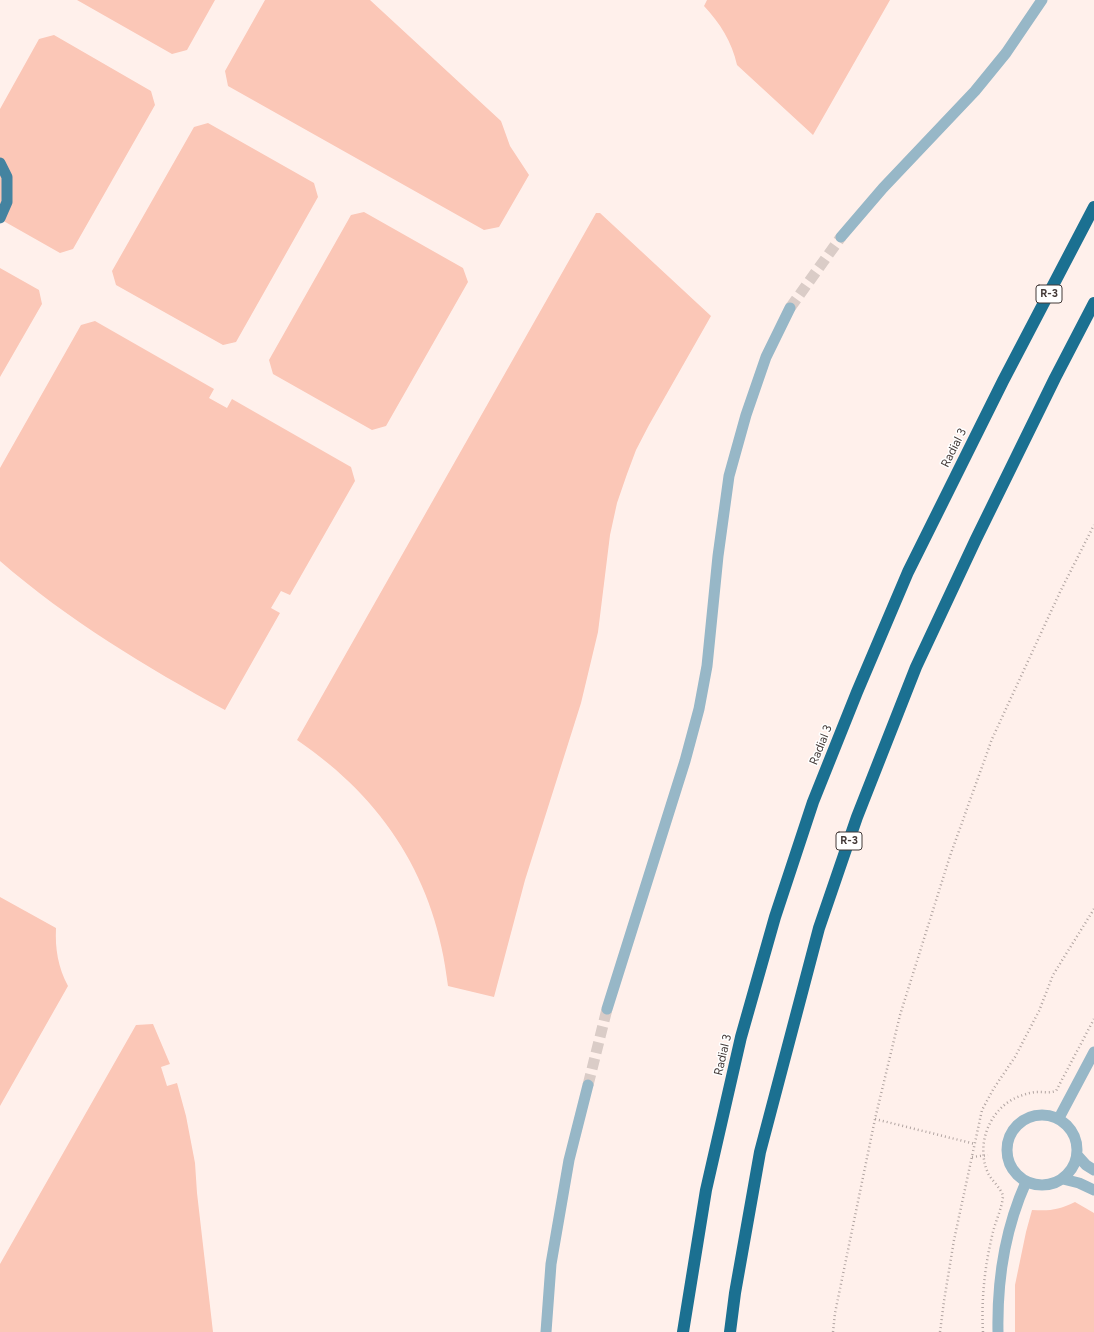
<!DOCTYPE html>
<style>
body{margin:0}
canvas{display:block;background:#fff0eb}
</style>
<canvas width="1094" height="1332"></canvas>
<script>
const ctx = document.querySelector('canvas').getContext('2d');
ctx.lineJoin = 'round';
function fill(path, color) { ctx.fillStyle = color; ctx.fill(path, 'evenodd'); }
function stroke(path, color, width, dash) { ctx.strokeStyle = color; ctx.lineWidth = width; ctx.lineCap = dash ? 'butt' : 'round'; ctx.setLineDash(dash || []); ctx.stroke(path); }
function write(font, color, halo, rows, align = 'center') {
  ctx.font = font + ' Figtree,sans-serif'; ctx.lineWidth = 3; ctx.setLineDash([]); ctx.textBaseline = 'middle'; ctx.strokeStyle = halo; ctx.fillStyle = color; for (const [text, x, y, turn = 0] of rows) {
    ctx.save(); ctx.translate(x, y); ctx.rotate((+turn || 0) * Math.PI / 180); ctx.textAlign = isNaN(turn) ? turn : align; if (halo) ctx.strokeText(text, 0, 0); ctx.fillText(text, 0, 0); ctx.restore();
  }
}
fill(new Path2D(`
 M77,0H215L187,50L172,54Z
 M265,0H370L501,121L510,146L529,175L499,227L484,230L228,86L225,71Z
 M707,0H890L813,135L737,65C732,42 720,23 704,6Z
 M54,35L151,91L155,105L73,249L60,253L0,219V109L39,39Z
 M208,123L314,183L318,197L236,342L223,345L116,285L112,271L194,127Z
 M364,212L463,268L468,282L386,426L372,430L273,374L269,360L351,215Z
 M596,213H600L711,316L649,425L636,450L627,474L617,503L610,535L598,632L581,703L525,880L494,997L448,986C436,880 385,800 297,740Z
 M0,268L39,290L42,304L0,377Z
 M95,321L214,389L209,398L227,408L232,399L351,467L355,481L290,595L281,591L271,608L280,613L225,710C146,667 68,620 0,561V468L81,325Z
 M0,897L56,928C55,949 58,967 68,986L0,1106Z
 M153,1024L170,1064L161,1067L167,1086L177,1083L186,1116L195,1163L197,1193L213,1332H0V1264L136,1025Z
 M1075,1202L1094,1213V1332H1015V1285L1026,1232L1032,1210C1051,1211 1058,1210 1075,1202Z`), '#fbc7b7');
stroke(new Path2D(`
 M790,308L841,237
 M588,1085L607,1009`), '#daccc7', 11, [11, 5.5]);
stroke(new Path2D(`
 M875,1119L975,1144
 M972,1157L988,1155
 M833,1332L835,1313L875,1119L900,1015L950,856L992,739L1060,592L1094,525
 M940,1332L944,1301L954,1240L982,1110L994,1088L1015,1057L1039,1011L1053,975L1094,909
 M983,1332C981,1299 985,1264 993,1232C996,1220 1002,1208 1003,1196C1001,1188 992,1181 988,1173C975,1144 990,1107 1020,1096C1026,1094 1032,1092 1038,1092C1044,1092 1050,1093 1056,1091L1094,1019`), '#b1a4a1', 2.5, [1, 3]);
stroke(new Path2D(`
 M1007 1150a35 35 0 1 1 70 0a35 35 0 1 1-70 0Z
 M1059,1118L1094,1052
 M1077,1155L1086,1165L1094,1170
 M1063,1179L1079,1183L1094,1190
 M998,1332C997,1281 1005,1229 1026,1182`), '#97b7c7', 11);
stroke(new Path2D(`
 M841,237L883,188L975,91L1006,53L1042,0
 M607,1009L685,761L699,709L707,666L718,556L729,476L746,415L766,357L790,308
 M546,1332L551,1264L569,1160L588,1085`), '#97b7c7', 11);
stroke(new Path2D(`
 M0,163L7,177V202L0,218`), '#4483a0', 11);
stroke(new Path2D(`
 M683,1332L706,1190L741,1037L775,917L813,802L857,692L908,572L1003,381L1094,207
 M730,1332L735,1293L760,1152L819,928L857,817L916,667L976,539L1055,378L1094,303`), '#1b7091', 12);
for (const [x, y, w] of [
 [1049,294,26],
 [849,841,26]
]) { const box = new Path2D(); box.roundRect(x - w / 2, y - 9, w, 18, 3); ctx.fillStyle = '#fff'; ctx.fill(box); stroke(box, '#443a38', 1); }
write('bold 11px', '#443a38', null, [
 ["R-3",1049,294],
 ["R-3",849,841]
]);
write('12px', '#443a38', '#fff', [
 ["Radial 3",954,448,-63],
 ["Radial 3",821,745,-68],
 ["Radial 3",723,1055,-77]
]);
</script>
